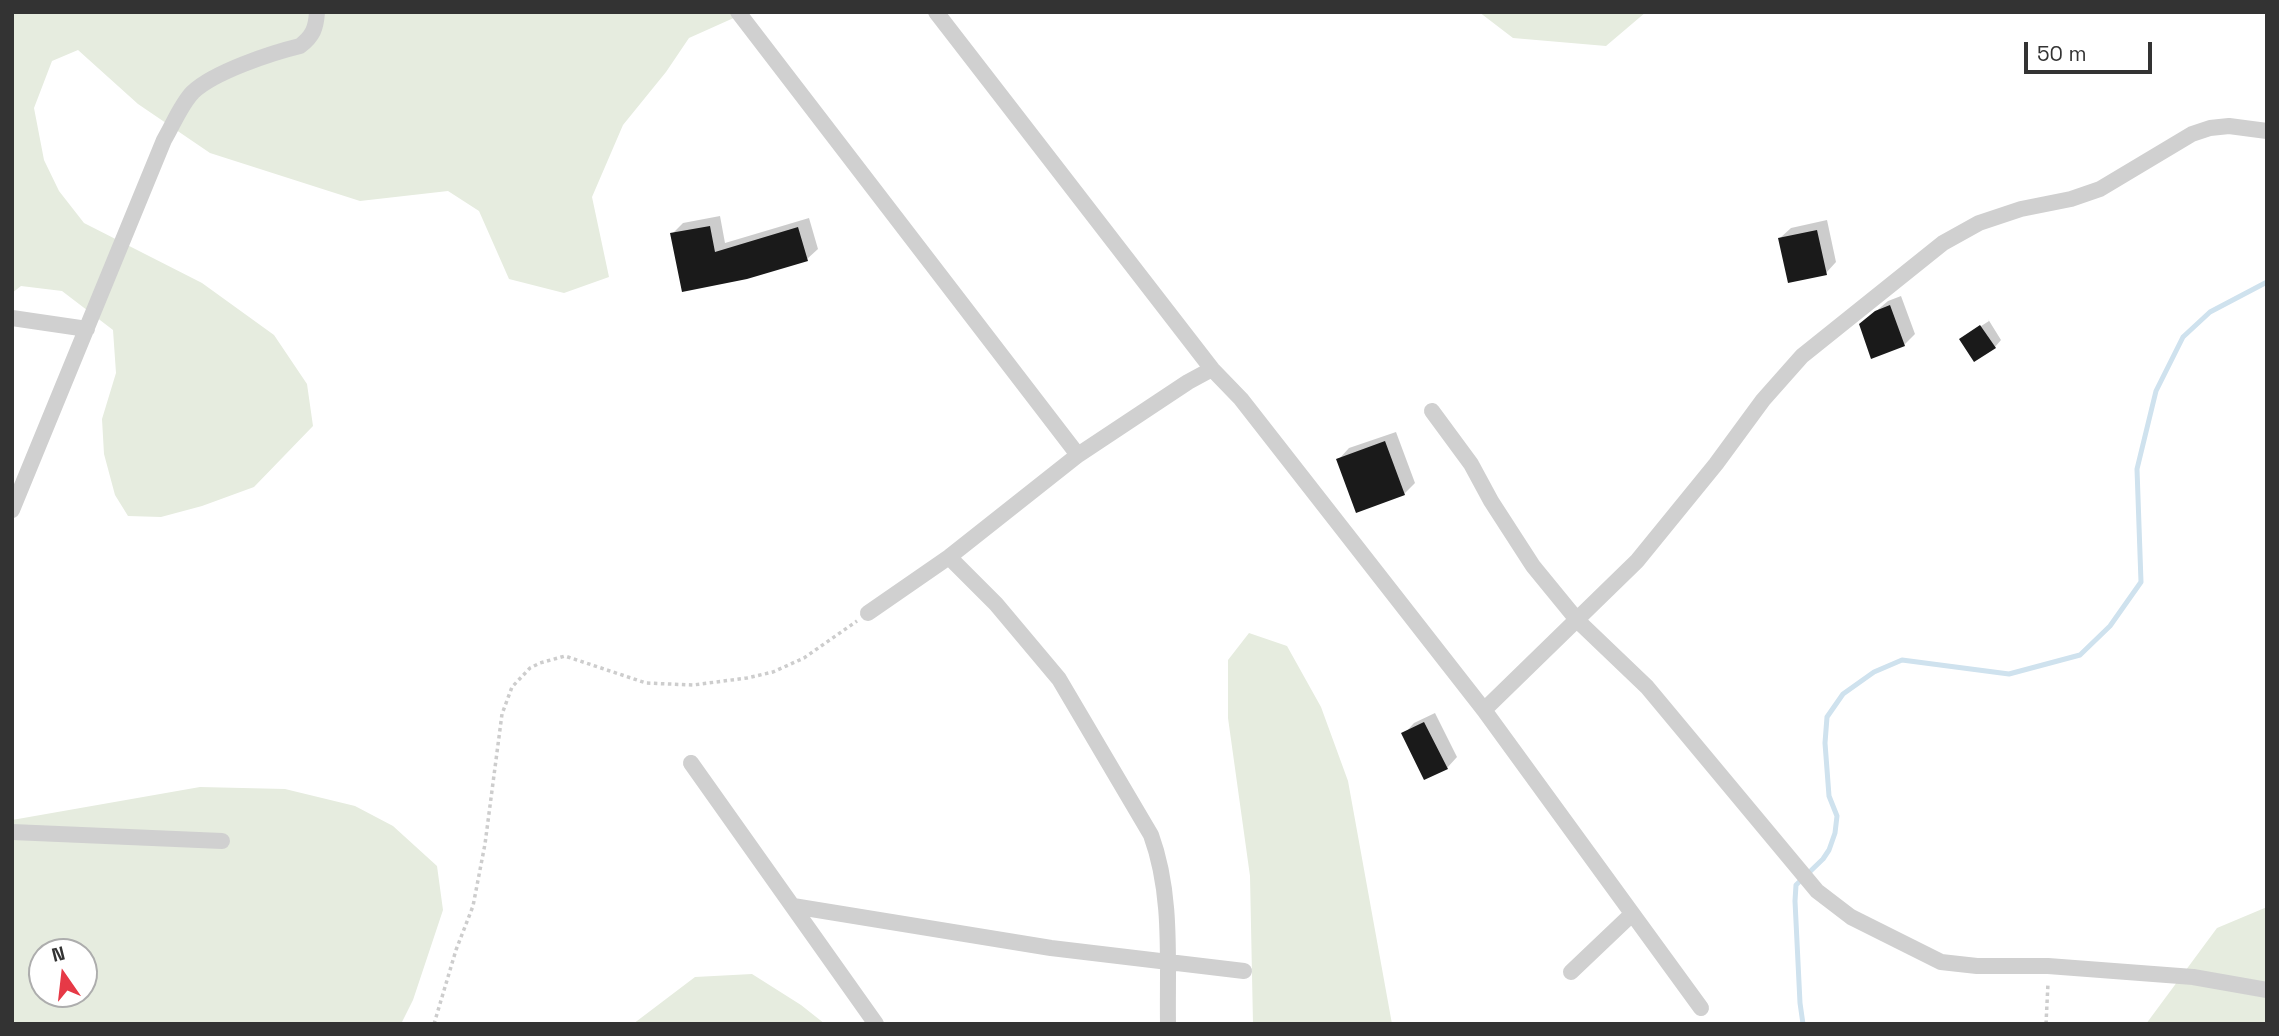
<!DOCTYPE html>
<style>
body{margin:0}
#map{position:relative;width:2279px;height:1036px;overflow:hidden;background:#fff;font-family:"Space Grotesk",sans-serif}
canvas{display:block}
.frame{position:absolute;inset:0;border:14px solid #333;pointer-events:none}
.north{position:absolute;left:28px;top:938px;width:70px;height:70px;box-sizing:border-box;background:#fff;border:2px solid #adadad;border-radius:50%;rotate:346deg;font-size:19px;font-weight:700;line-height:28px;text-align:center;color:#333}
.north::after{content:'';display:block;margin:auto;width:24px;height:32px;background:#e63946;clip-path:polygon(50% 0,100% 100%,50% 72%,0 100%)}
.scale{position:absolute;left:2024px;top:42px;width:128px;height:32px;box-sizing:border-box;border:4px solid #333;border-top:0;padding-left:9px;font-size:21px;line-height:24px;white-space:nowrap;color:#333;-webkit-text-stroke:5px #fff;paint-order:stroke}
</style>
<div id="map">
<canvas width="2279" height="1036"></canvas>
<div class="frame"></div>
<div class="north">N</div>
<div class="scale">50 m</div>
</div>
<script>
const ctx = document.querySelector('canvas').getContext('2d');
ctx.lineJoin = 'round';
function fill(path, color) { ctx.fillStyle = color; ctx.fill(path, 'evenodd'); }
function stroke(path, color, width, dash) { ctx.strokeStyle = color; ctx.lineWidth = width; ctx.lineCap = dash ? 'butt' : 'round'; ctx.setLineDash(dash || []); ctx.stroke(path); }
fill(new Path2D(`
 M12,12H747L689,38L666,72L623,125L592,197L609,277L564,293L509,279L479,211L448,191L360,201L210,153L138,104L78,50L52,61L34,108L44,160L59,191L84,223L202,283L274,335L307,384L313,426L254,487L202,506L161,517L128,516L115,495L104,454L102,419L116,373L113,330L62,291L21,286L12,293Z
 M1479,12H1646L1606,46L1513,38Z
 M1249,633L1287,646L1321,707L1348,781L1392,1024H1253L1250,876L1228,718V660Z
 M200,787L285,789L355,806L393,826L437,866L443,910L413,1000L401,1024H12V820ZM42,952H84V994H42Z
 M2267,907V1024H2146L2217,928Z
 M752,974L801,1005L825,1024H633L695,977Z`), '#e6ecdf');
fill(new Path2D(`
 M720,216L725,243L809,218L818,249L807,259L746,277L672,234L683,223Z
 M1827,220L1836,262L1826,273L1780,238L1791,228Z
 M1901,296L1915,334L1904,345L1861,324L1888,301Z
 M1988,319L2001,340L1995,347L1961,339L1989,321Z
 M1396,432L1415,483L1404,494L1339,459L1349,448Z
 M1435,713L1457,757L1447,768L1404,734L1414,723Z`), '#0003');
stroke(new Path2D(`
 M1803,1024L1800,1003L1795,901L1796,885L1823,859L1829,850L1835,833L1837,816L1829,796L1825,743L1827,717L1843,694L1874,672L1902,660L2009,674L2080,655L2110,626L2141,582L2137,469L2156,391L2183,337L2210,312L2267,282`), '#cfe2ee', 5);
fill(new Path2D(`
 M710,226L715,252L798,227L808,261L747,279L682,292L670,233Z
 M1817,230L1827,275L1788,283L1778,238Z
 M1890,305L1905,346L1871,359L1859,324L1875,311Z
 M1980,325L1996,348L1974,362L1959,339Z
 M1385,441L1405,495L1356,513L1336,459Z
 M1424,722L1448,769L1424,780L1401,733Z`), '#1a1a1a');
stroke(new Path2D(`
 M434,1024L456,950L473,906L485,844L502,714L512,687L530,668L540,663L565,656L646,683L693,685L747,678L773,672L804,658L857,621
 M2046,1024L2048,983`), '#cdcdcd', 3.5, [3.5, 3.5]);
stroke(new Path2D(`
 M738,12L1078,455
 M936,12L1212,369L1241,399L1484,710L1701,1008
 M12,318L87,329
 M1432,411L1471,464L1491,501L1533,566L1578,621L1647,687L1817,891L1851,917L1941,962L1977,966H2048L2193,977L2267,990
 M12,510L164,140C173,125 181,104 193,92C214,72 271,53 300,46C313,36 316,28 317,12
 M949,557L996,604L1059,679L1151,835C1173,895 1167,961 1168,1024
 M868,613L949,557L1078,455L1188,382L1212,369
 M1484,710L1637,561L1716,464L1763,400L1802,356L1943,243L1979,223L2021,209L2071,199L2100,189L2192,134L2210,128L2229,126L2267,131
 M691,763L876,1024
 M12,832L222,841
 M793,906L1051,948L1244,971
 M1571,972L1632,914`), '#d0d0d0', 16);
</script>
